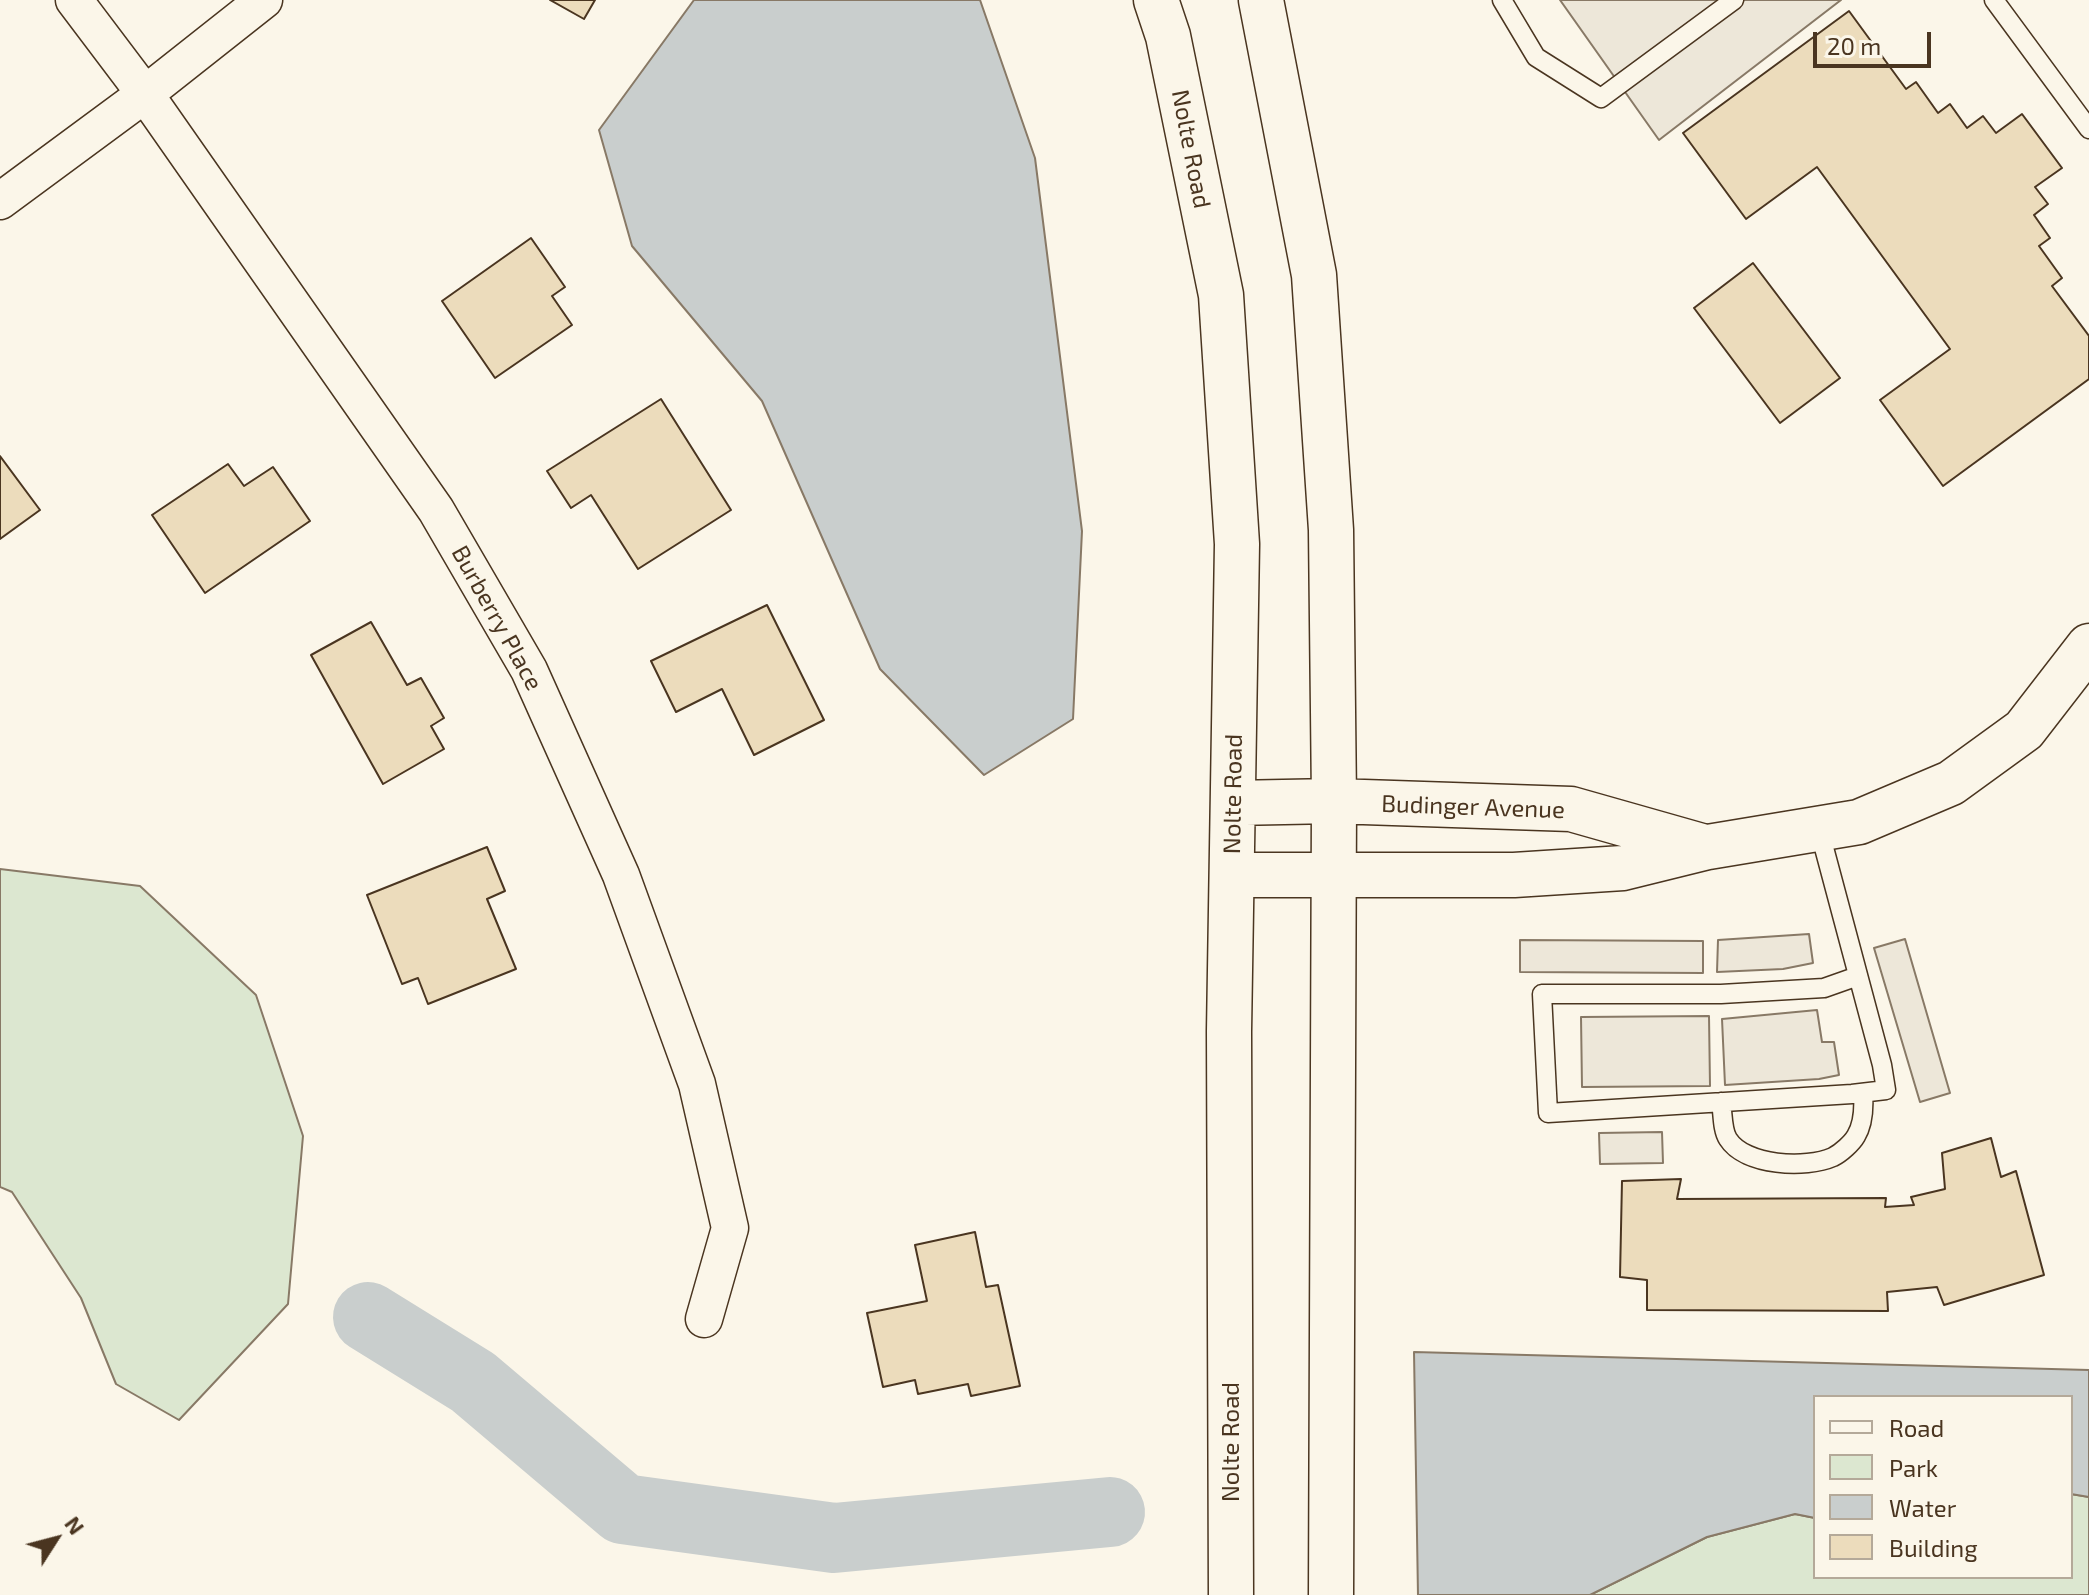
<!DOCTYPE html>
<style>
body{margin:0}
#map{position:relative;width:2089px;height:1595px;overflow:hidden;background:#fbf6e9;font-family:"Exo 2",sans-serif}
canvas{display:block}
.legend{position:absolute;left:1813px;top:1395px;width:260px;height:184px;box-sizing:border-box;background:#fbf6e9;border:2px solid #b4a999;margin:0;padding:10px 14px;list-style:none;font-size:24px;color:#4a3520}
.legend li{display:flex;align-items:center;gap:16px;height:40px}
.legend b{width:40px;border:2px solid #b4a999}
.north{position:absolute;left:16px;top:1499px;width:80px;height:80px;-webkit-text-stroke:6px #fbf6e9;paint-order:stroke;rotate:54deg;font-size:22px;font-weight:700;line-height:32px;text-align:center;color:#4a3520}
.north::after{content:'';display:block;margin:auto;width:28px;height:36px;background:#4a3520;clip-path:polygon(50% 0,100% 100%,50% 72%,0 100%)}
.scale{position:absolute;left:1813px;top:32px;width:118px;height:36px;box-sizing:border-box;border:4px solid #4a3520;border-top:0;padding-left:10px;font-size:24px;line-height:28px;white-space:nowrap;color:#4a3520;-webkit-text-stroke:6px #fbf6e9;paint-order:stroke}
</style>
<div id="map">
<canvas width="2089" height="1595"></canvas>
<ul class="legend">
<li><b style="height:10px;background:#fbf6e9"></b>Road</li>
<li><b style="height:22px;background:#dce7d0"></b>Park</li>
<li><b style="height:22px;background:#c9cecd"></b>Water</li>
<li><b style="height:22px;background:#ecdcbc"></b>Building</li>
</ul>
<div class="north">N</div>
<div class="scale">20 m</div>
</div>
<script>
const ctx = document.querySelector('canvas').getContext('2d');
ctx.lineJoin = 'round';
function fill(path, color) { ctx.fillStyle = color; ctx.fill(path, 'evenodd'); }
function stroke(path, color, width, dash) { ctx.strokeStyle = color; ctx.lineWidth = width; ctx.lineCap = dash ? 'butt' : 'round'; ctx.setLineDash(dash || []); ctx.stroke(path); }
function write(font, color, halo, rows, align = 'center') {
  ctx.font = font + ' "Exo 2",sans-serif'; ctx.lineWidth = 6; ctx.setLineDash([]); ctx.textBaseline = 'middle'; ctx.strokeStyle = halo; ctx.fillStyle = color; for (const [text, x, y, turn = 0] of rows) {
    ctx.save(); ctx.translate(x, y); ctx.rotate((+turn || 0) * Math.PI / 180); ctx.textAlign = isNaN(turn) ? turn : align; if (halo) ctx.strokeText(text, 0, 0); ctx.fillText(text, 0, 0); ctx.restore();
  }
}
const green = new Path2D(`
 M0,869L140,886L256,995L303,1136L288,1304L179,1420L116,1384L81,1298L12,1192L0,1187Z
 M2071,1494L2089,1497V1595H1590L1707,1537L1795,1514L1815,1518V1577H2071Z`);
fill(green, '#dce7d0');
stroke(green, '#887966', 2);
const parking = new Path2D(`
 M1560,0H1841L1659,140Z
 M1809,934L1813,963L1783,969L1717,972L1718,940Z
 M1905,939L1950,1093L1920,1102L1874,948Z
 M1520,940L1703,941V973L1520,972Z
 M1817,1010L1822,1042H1834L1839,1075L1819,1079L1725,1085L1722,1019Z
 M1709,1016L1710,1086L1582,1087L1581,1017Z
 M1662,1132L1663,1163L1600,1164L1599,1133Z`);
fill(parking, '#ede7d9');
stroke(parking, '#887966', 2);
const water = new Path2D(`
 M694,0H980L1035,158L1082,531L1073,719L984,775L880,669L762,401L632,246L599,130Z
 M1414,1352L2089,1370V1497L2071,1494V1397H1815V1518L1795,1514L1707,1537L1590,1595H1418Z`);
fill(water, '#c9cecd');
stroke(water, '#887966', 2);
stroke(new Path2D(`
 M368,1317L473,1382L623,1509L834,1538L1110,1512`), '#c9cecd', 70);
const building = new Path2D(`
 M550,0H595L584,19Z
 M1849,11L1906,89L1916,82L1938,113L1950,104L1967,128L1983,116L1996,133L2022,114L2062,168L2035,187L2048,204L2034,215L2050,238L2039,246L2062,278L2052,286L2089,336V379L1943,486L1880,400L1950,349L1817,167L1746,219L1683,133Z
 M531,238L565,287L552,296L572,325L495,378L442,301Z
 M1753,263L1840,378L1780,423L1694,308Z
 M661,399L731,510L638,569L591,495L571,508L547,471Z
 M0,456L40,510L0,539Z
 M228,464L244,486L273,467L310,521L205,593L152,515Z
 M767,605L824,720L754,755L722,689L676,712L651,661Z
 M371,622L407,685L421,678L444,718L431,726L444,749L383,784L311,655Z
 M487,847L505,891L487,899L516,969L428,1004L418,978L402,984L367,895Z
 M1991,1138L2001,1177L2016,1171L2044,1275L1944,1305L1937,1287L1887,1292L1888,1311L1647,1310V1280L1620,1277L1622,1181L1681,1179L1677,1199L1886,1198L1885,1207L1914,1205L1911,1197L1945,1189L1942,1153Z
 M975,1232L986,1287L998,1285L1020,1386L971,1396L968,1384L918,1394L915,1380L883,1387L867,1313L927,1301L915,1245Z`);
fill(building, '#ecdcbc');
stroke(building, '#4a3520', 2);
const service = new Path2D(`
 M1502,0L1536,57L1601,98L1734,0
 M1994,0L2089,129
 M1819,829L1882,1065L1886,1090L1852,1094L1548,1113L1542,994H1721L1824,988L1858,976
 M1721,1102C1723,1113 1722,1130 1728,1139C1745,1166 1806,1169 1833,1157C1841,1153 1852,1143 1856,1136C1864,1123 1864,1107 1863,1093`);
const minor = new Path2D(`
 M74,0L145,94L436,510L529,670L621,875L697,1084L730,1228L704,1319
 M0,201L145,94L264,0`);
const tertiary = new Path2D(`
 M1156,0L1168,36L1221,295L1237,544L1229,1031L1231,1595
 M1261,0L1314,275L1331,530L1334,801L1331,1595
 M1233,803L1334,801L1571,809L1705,847
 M1232,875H1514L1623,868L1708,847L1859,822L1951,783L2024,730L2089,646`);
stroke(service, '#4a3520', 21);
stroke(minor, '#4a3520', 39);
stroke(tertiary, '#4a3520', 47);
stroke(service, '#fbf6e9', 18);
stroke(minor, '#fbf6e9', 36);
stroke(tertiary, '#fbf6e9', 44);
write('24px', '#4a3520', '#fbf6e9', [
 ["Nolte Road",1191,149,79],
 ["Burberry Place",497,618,61],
 ["Nolte Road",1233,794,-89],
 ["Budinger Avenue",1473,807,2],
 ["Nolte Road",1231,1442,-90]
]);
</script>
